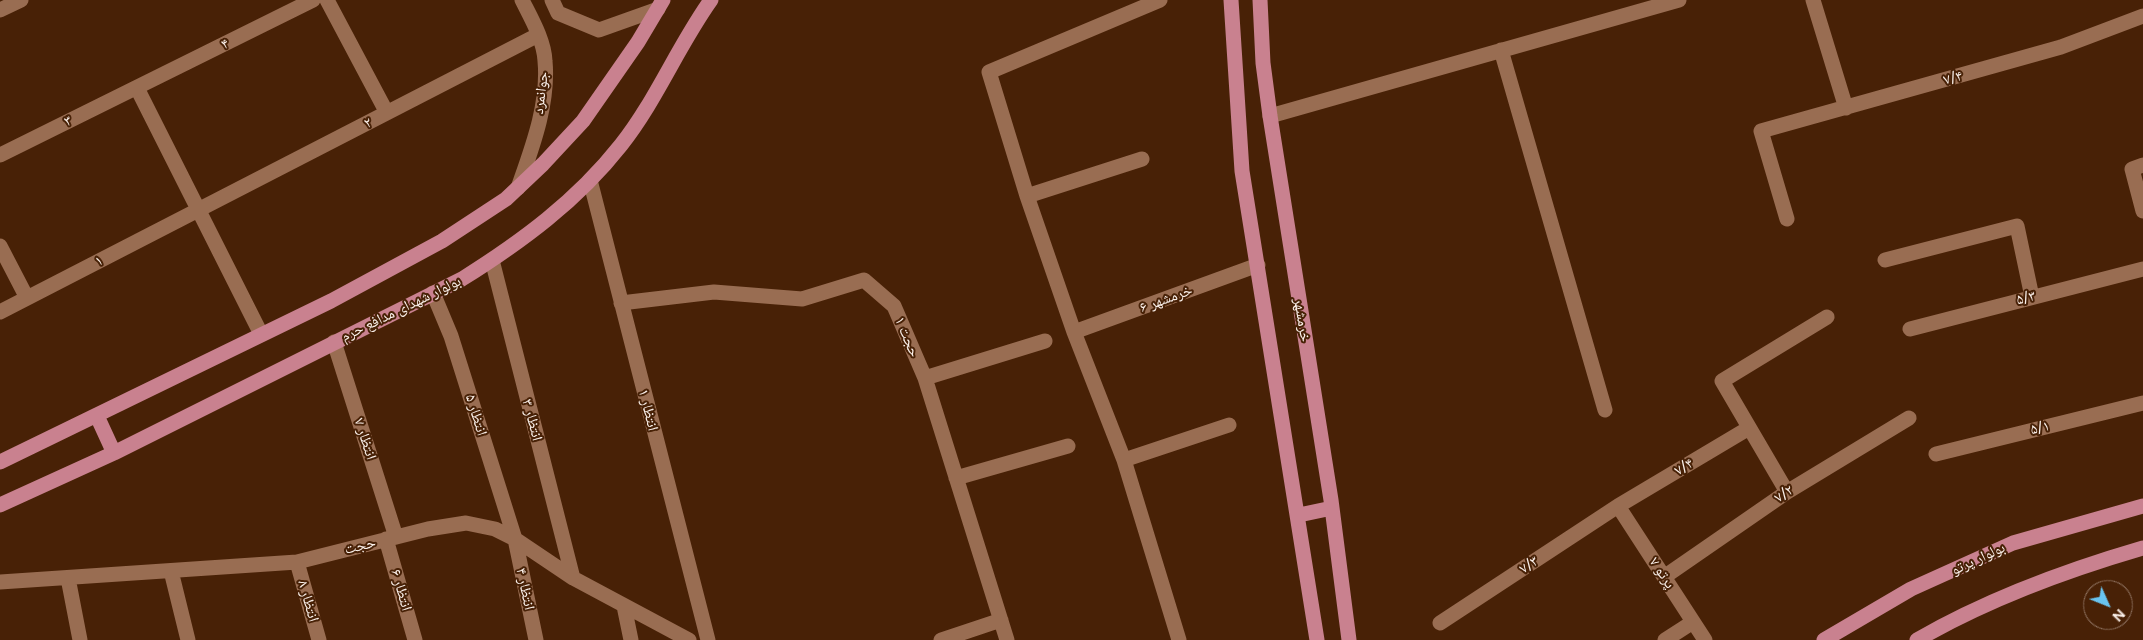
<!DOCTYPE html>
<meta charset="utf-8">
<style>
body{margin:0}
#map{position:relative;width:2143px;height:640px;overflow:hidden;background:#482106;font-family:Figtree,sans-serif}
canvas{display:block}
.north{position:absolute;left:2083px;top:580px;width:50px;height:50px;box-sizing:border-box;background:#482106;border:1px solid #907462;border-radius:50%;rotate:134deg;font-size:14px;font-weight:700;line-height:20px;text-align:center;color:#fbf1eb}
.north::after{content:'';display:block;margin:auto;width:18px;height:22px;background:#69c4f0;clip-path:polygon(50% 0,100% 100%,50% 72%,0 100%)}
</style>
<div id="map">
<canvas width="2143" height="640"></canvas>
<div class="north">N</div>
</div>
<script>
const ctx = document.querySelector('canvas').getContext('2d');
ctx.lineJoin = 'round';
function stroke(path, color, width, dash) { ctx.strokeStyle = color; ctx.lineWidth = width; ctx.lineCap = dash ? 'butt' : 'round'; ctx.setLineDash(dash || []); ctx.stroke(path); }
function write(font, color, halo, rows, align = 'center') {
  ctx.font = font + ' Figtree,"Noto Naskh Arabic",sans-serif'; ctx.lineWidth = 4; ctx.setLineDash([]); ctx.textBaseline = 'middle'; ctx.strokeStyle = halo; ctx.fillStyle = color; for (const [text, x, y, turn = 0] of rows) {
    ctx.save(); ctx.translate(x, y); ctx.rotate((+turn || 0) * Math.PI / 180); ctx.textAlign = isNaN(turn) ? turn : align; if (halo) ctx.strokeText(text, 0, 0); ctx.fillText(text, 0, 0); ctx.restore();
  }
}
stroke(new Path2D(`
 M327,0L387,113
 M552,0L558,13L599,30L658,9
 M1160,0L989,72L1027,196L1074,332L1124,460L1179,640
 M1813,0L1846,108
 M0,10L21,0
 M1501,50L1605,410
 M137,88L261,334
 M1270,116L1679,0
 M0,155L313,0
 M2143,165L2132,169L2143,211
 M590,180L708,640
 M518,188C532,148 549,104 545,61C544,40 531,18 522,0
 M1027,196L1142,159
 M1787,219L1761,131L2061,47L2143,16
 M0,246L27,298
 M492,260L573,578
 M1885,260L2017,226L2032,297
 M433,293L451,336L515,539L536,640
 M621,303L714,292L802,299L864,280L894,306L925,378L1007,640
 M0,312L538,35
 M1910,329L2143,269
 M1074,332L1258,265
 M334,342L396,537
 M925,378L1045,341
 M1936,454L2143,403
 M1124,460L1229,425
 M956,478L1068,446
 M1787,492L1722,381L1827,317
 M1618,506L1705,640
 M386,539L415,640
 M297,562L319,640
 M171,571L188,640
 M1664,577L1787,492L1909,418
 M68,578L80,640
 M0,582L297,562L428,529L466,523L495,529L515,539L573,578L689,640
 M624,606L631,640
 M1440,623L1618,506L1749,428
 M941,640L1001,620
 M1665,640L1693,622`), '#996d52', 15);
stroke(new Path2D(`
 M1231,0L1242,171L1317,640
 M1260,0L1263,63L1270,116L1331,500L1349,640
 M97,416L114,453
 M0,462L331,301L442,241L506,199L543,164L583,121L638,42L663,0
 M0,505L114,453L462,279C521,242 577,201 621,145C656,101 678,46 711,0
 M1299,515L1332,508
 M1824,640L1911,589L2013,543L2143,506
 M1917,640C1988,599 2064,571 2143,548`), '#c9818f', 15);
write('15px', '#fbf1eb', '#482106', [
 ["۴",225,44,-26],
 ["۷/۴",1953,78,-16],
 ["جوانمرد",541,93,-83],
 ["۳",68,121,-26],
 ["۲",368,123,-27],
 ["۱",99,261,-27],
 ["۵/۳",2026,298,-15],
 ["خرمشهر ۶",1166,299,-20],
 ["بولوار شهدای مدافع حرم",401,309,-26],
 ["خرمشهر",1302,320,81],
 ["حجت ۱",907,337,67],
 ["انتظار ۱",648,410,76],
 ["انتظار ۵",476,415,73],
 ["انتظار ۳",532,420,75],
 ["۵/۱",2040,428,-14],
 ["انتظار ۷",365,439,72],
 ["۷/۴",1684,467,-31],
 ["۷/۲",1784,494,-33],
 ["حجت",360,546,-14],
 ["بولوار پرتو",1978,559,-25],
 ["۷/۳",1529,565,-33],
 ["پرتو ۷",1662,573,57],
 ["انتظار ۴",525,589,78],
 ["انتظار ۶",401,590,74],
 ["انتظار ۸",308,601,74]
]);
</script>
